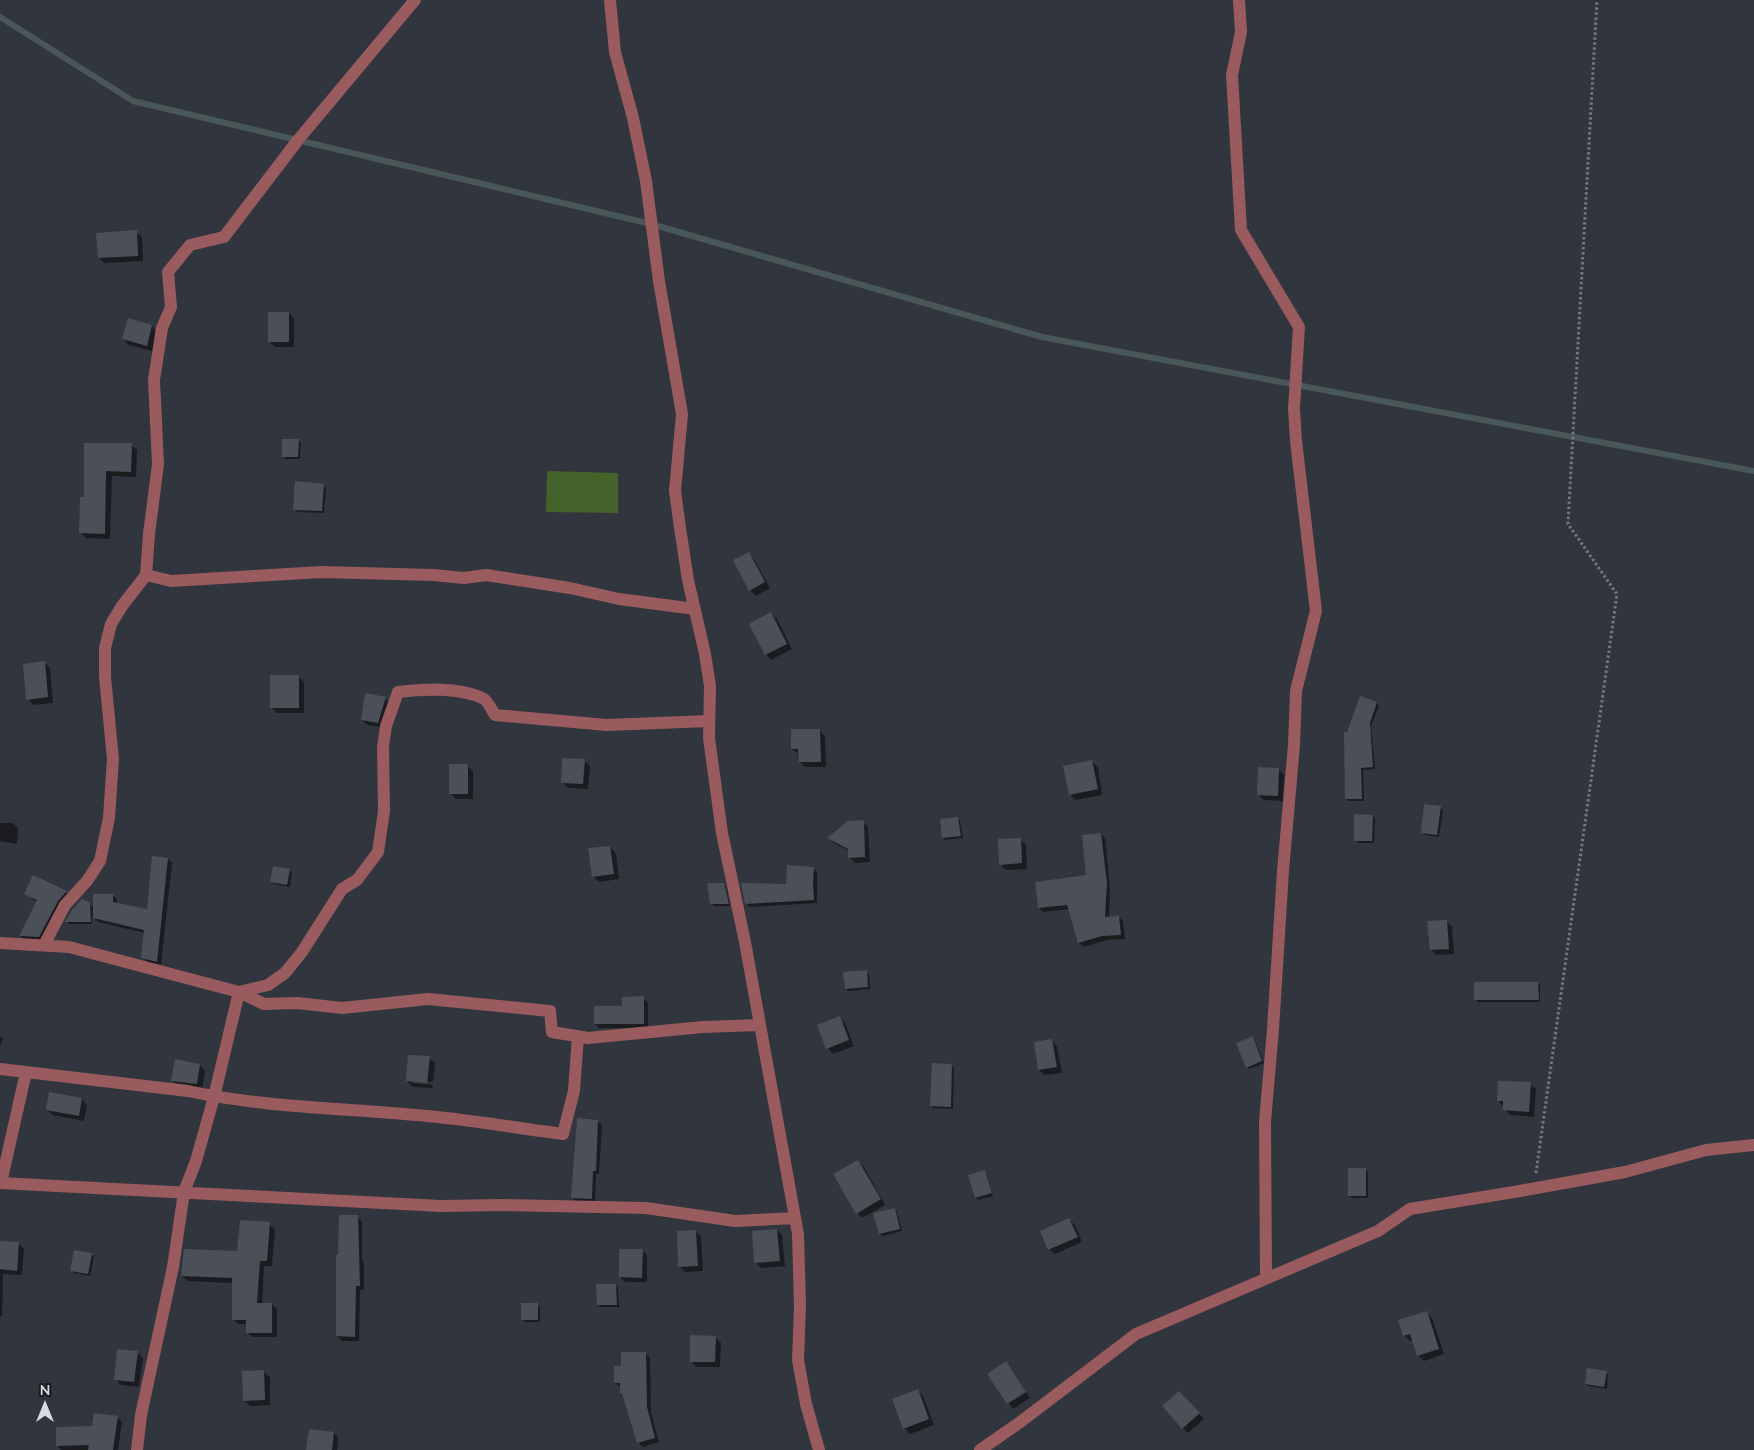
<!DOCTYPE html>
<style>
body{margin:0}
#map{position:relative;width:1754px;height:1450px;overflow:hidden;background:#31353d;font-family:Mulish,sans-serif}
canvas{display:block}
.north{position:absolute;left:20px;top:1380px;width:50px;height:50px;-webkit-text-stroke:4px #1b1d20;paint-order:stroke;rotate:0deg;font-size:14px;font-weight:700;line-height:20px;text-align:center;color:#d8dbe0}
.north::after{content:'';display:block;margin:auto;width:18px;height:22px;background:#d8dbe0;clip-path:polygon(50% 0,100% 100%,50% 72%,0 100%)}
</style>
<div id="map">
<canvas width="1754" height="1450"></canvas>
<div class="north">N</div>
</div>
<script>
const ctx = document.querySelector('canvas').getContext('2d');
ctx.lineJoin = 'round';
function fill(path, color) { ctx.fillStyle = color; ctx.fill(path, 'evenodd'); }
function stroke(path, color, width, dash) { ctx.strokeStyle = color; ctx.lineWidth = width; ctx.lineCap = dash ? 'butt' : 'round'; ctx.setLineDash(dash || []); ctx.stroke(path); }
fill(new Path2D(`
 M547,471L618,473V513L546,512Z`), '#44632b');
fill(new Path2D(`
 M136,232L142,237L143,261L105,263L99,258Z
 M289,313L294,319V347H275L269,341Z
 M152,326L157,332L152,351L129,345L123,339Z
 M298,440L301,443L300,459H285L283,456Z
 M86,444L131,445L137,450L136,477L112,476L110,539L86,538L80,532L85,499Z
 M323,485L326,488L324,513L297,512L295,509Z
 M749,553L754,559L770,588L756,596L750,590Z
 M771,614L777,619L792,649L771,660L766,654Z
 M44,662L50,668L53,703L33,705L28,699Z
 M298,676L304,682V713H277L272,708Z
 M385,698L391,704L384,728L368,725L362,720Z
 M1377,703L1379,706L1371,726L1375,769L1363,770L1364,801H1349L1346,799L1348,734Z
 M819,730L825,736L826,767H805L800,762V755L792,749Z
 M584,760L590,766L588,789L568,788L562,782Z
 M1092,762L1098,767L1102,795L1075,800L1070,794Z
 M467,765L473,771V799H456L450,793Z
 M1279,770L1284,775L1283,801L1264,800L1258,794Z
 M1440,807L1443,810L1439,837L1425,835L1423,833Z
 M1373,816L1375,818L1374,843H1358L1355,840Z
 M958,818L960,821L963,838L945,840L943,838Z
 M863,822L868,827L870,862L855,863L850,858L849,851L834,843L829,838Z
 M0,823H13L18,828L17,844L0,841Z
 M1101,834L1105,838L1110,888L1109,918L1119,917L1123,921L1125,939L1107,940L1084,947L1079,943L1070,909L1043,912L1039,908L1087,877Z
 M1020,839L1026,845L1027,869L1006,870L1000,864Z
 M610,847L616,853L619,879L599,882L593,876Z
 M168,859L172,863L161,965L147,962L143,957L145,933L98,922L92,916V924H69L67,922L89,904L94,908L112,895L117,899V904L148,911Z
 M813,868L817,872V903L750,907L746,903L787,886Z
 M290,870L292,873L290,887L274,884L272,882Z
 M34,877L66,892L71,898L45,942L26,941L20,936L37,902L26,894Z
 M724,884L726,887L730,906H714L711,903Z
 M1446,921L1452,927L1454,954L1437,955L1431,950Z
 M866,972L869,974L870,989L848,991L846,989Z
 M1537,983L1540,985V1002H1478L1476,1000Z
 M643,998L648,1002V1028H599L595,1024L623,1007Z
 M840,1018L845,1023L854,1046L833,1054L828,1048Z
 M0,1036L3,1039L0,1045Z
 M1252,1037L1255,1040L1264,1063L1249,1069L1247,1067Z
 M1051,1041L1057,1046L1062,1073L1045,1075L1039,1070Z
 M429,1058L435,1063L433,1082L412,1081V1083L433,1085L432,1088L413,1087L407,1081Z
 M200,1065L205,1071L202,1089L178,1086L172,1080Z
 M951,1065L954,1068L953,1109L933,1108L931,1106Z
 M1530,1084L1536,1089L1534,1117L1510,1115L1498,1100Z
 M82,1099L87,1105L84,1121L53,1115L47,1110Z
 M598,1122L602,1125L599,1174H596L595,1202H576L573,1198Z
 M858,1162L864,1167L885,1205L862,1218L857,1213Z
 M1366,1170L1368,1172V1198H1352L1349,1196Z
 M984,1172L987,1174L993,1196L978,1200L976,1198Z
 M895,1209L897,1212L902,1231L882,1236L880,1234Z
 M357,1217L362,1222V1260L364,1262V1290H360L359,1341H342L337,1336Z
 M1069,1220L1075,1225L1082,1242L1055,1254L1049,1249Z
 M269,1224L275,1229L272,1266H264L262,1304H272L277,1309V1337H252L247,1332V1324H238L233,1319V1283L187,1281L182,1276L238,1252Z
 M777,1230L782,1235L785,1266L761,1268L756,1263Z
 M696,1231L701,1237L703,1271L685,1272L680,1267Z
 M0,1242L19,1244L24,1249L22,1275L3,1274L2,1316H0Z
 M642,1250L647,1255V1282H625L620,1277Z
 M91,1255L94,1257L90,1276L74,1273L71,1270Z
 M616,1285L618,1288L619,1307H600L598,1305Z
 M538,1305L540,1307V1322H525L522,1319Z
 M1426,1312L1432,1318L1444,1354L1424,1361L1418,1355L1413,1340L1410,1341L1404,1335Z
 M715,1337L721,1343L720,1367H696L691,1361Z
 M137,1352L143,1358L139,1387L121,1385L115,1379Z
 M645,1353L650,1358L651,1413L659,1442L643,1447L638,1442L621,1387L615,1383L622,1367Z
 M1006,1363L1011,1369L1030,1398L1013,1409L1008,1403Z
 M264,1372L270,1377V1405L250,1406L244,1400Z
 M1606,1372L1608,1375L1607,1389L1588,1386L1586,1384Z
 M918,1391L923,1396L934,1425L910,1434L904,1428Z
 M1179,1392L1204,1419L1188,1433L1183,1428Z
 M117,1417L122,1422L118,1450H61L58,1447L57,1429L93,1428Z
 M334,1433L338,1438L337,1450H308Z`), '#0007');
stroke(new Path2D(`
 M0,17L133,101L651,224L1042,337L1754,471`), '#495759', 6);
fill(new Path2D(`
 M137,230L138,256L98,258L96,233Z
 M268,312H289V342H268Z
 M128,318L152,325L147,346L122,339Z
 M282,439H299L298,457H282Z
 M84,443H132L131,472L106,471L105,534L79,533L80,497H84Z
 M295,481L324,484L322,511L293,510Z
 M749,552L765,582L749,591L733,560Z
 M771,612L787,644L765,655L749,624Z
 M45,661L48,697L26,700L23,664Z
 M270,675H299V708H270Z
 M365,693L386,697L378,723L361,720Z
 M1360,696L1377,702L1370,723L1373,767L1361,768L1362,799H1345L1344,732H1347Z
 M791,729H820L821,762H799L798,749H791Z
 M562,758L585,759L583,784L561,783Z
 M1092,760L1098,789L1069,795L1063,766Z
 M449,764H468V794H449Z
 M1258,767L1279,768L1278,796L1257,795Z
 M1424,804L1441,806L1437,835L1421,833Z
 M1354,814L1373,815L1372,841H1354Z
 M958,817L961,836L942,838L940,819Z
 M864,820L865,857L848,858V849L827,838L848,821Z
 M1101,833L1107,883L1105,917L1119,916L1121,935L1102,936L1078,943L1067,905L1038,908L1035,882L1086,875L1082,835Z
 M1021,838L1022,863L999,865L998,839Z
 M610,846L614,874L592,877L588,848Z
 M152,856L168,858L157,962L141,958L144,930L93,918V894H113V902L147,909Z
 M787,865L814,867L813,884L814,900L745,904L741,883L786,884Z
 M273,866L290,869L287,885L270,882Z
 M33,875L67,891L58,901L39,937L19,936L37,900L24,894Z
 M707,883H724L729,904H710Z
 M82,899L90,903L91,922H65L72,910Z
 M1447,920L1449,949L1430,950L1427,921Z
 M867,970L868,987L845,989L843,972Z
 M1474,982H1538L1539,1000H1474Z
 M644,996V1024H594V1006H622V997Z
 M840,1016L849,1040L826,1049L817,1025Z
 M1253,1036L1262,1061L1246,1068L1236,1043Z
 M1052,1039L1057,1067L1038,1070L1034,1042Z
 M408,1055L430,1056L427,1083L406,1081Z
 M175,1059L200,1064L197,1084L171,1081Z
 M932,1063L952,1064L951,1107L930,1106Z
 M1498,1081L1531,1082L1529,1112L1503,1110V1101H1497Z
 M49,1092L82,1098L79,1116L46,1110Z
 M577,1118L598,1120L596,1171H593L592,1199L571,1198Z
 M858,1160L881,1199L856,1214L833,1174Z
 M1348,1168H1366V1196H1348Z
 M985,1170L992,1193L975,1198L968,1175Z
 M895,1208L900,1229L879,1234L873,1213Z
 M339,1215H358L360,1286H356L355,1337L336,1336V1255H338Z
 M1069,1218L1078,1237L1048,1250L1040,1231Z
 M240,1220L270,1222L267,1261H260L257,1303H272V1333H246V1320H232V1278L181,1276L184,1249L237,1251Z
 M777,1229L780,1261L754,1263L752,1231Z
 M696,1230L698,1266L678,1267L677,1231Z
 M0,1241L19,1242L17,1271L0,1269Z
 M619,1249H643L642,1278L619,1277Z
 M74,1250L92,1253L88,1274L70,1271Z
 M596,1284H616L617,1305H597Z
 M521,1303H538V1320H521Z
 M1427,1311L1439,1349L1417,1356L1410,1334L1403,1336L1398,1320Z
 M690,1335L716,1336L715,1362H690Z
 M117,1349L138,1351L134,1382L114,1380Z
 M621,1352H646L647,1407L655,1438L637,1443L622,1393H620V1383H614V1366H621Z
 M1006,1361L1026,1392L1007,1404L987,1374Z
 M1587,1368L1607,1371L1604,1387L1585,1384Z
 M264,1370L265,1400L243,1401L242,1371Z
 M918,1389L929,1419L903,1429L892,1399Z
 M1179,1391L1200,1413L1182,1429L1162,1406Z
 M94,1413L118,1416L113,1450H88L89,1445L56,1446V1427L92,1426Z
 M309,1429L334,1432L332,1450H306Z`), '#4b5058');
stroke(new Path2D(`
 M1536,1173L1617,594L1568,524L1597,0`), '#73777e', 3, [2.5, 2.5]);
stroke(new Path2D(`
 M610,0L615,52L633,118L646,181L659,281L682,414L675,491L680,528L688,580L705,654L710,686L709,738L722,833L745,942L798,1234L800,1306L798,1360L806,1404L819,1450
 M1239,0L1241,32L1232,75L1241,230L1299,327L1294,408L1296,441L1316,611L1296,691L1294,745L1283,871L1273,1029L1265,1122L1266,1278
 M146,575L171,581L321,572L433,575L464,578L486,575L570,588L619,599L695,609
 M0,943L69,947L239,992L264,1004L297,1003L342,1008L428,999L550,1011L552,1032L588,1038L703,1027L759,1025
 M44,945L65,905L87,881L100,861L109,818L113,759L105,677V648L111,624L122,606L146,575L149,534L158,464L154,380L162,328L171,307L168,272L190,245L224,237L298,140L415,0
 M0,1069L188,1091C266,1108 347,1108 427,1116C472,1120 517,1128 563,1134L574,1091L578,1036
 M0,1183L440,1206L504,1205L646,1208L735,1221L795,1218
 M1,1183L26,1072
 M137,1450L141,1415L173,1267L184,1192L196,1161L214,1097L239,992L268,985L285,973L302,952L342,889L357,880L378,852L384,811L383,747L386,726L398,692C422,689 461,687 484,699C488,702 492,710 495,715L607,725L709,721
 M980,1450L1019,1423L1136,1334L1378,1231L1410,1209L1520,1191L1625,1172L1706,1150L1754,1145`), '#995b5e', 12);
</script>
